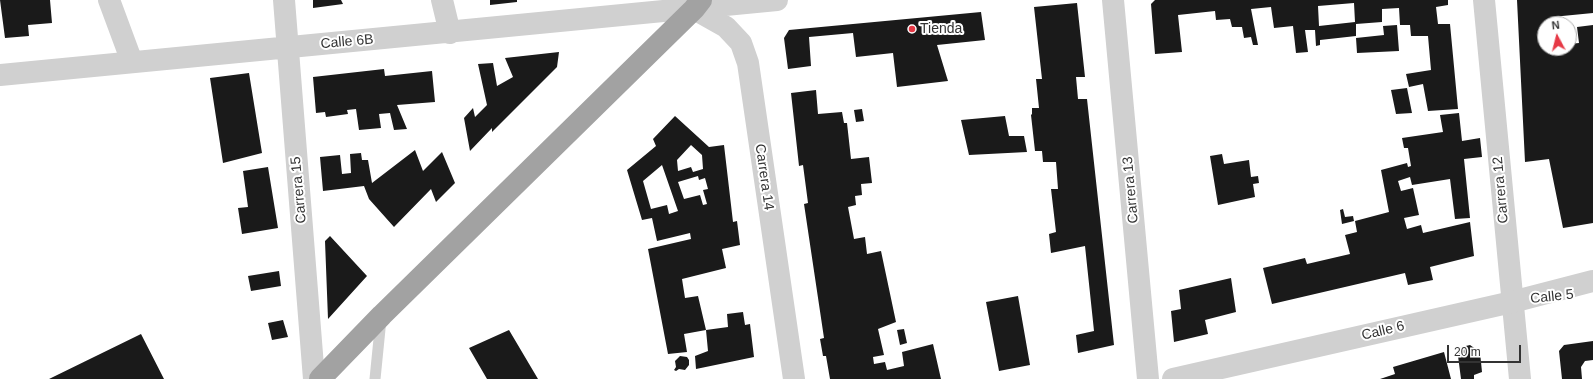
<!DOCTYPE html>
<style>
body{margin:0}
#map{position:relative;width:1593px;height:379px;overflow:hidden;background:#fff;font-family:Helvetica,sans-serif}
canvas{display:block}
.north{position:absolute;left:1537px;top:16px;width:40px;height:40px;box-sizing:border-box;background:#fff;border:1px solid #adadad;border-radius:50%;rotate:353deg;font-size:11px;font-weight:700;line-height:16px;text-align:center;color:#333}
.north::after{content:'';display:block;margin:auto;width:14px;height:18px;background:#e63946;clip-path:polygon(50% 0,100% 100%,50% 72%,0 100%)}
.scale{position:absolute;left:1447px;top:345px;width:74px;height:18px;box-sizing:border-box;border:2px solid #333;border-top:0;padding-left:5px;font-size:12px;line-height:14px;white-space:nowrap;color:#333;-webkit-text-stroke:3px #fff;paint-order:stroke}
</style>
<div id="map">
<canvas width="1593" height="379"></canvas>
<div class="north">N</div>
<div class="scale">20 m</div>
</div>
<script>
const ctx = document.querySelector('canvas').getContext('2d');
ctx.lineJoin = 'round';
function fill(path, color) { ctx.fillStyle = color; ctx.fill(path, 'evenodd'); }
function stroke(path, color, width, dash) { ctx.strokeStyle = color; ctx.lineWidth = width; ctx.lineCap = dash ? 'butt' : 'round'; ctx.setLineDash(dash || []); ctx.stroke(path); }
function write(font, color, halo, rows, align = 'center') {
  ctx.font = font + ' Helvetica,sans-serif'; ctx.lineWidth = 4; ctx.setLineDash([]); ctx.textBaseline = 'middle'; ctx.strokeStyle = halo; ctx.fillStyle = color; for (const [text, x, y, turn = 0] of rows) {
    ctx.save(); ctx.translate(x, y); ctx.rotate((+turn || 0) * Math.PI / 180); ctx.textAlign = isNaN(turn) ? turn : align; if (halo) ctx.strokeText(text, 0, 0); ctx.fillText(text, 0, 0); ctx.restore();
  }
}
fill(new Path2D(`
 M0,0H50L52,23L28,25L29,36L5,38Z
 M313,0H341L343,4L313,8Z
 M490,0H517V2L490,5Z
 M1155,0H1448V5L1436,7L1438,24H1450L1458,109L1428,111L1423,84L1409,87L1406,74L1431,70L1428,36H1411L1410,25H1400L1399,8L1382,9V22L1356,24V36L1320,40V45L1316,46L1315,30H1305L1308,52L1296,53L1293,26L1274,28L1271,7L1251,9L1258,45H1253L1251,37L1244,38L1242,27H1232L1230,19L1216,20L1215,11L1178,15L1182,52L1155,54L1151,4ZM1354,3L1355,22L1319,26L1318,6Z
 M1517,0H1593V13L1552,17V24H1545V48H1569V44L1579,43L1577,27L1593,25V223L1563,228L1549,159L1525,162Z
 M1077,3L1085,77H1076L1078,99H1087L1114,345L1078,353L1076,335L1094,331L1085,246L1051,253L1049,234L1056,232L1051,189H1058L1056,162H1043L1042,151H1035L1031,115L1032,114V108H1039L1036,79H1042L1034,7Z
 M981,12L985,40L937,45L948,81L897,87L893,53L856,57L853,33L809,37L811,66L788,69L784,38L789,30Z
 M1397,25L1399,51L1357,53L1356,38L1384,35L1383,26Z
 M559,52L557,67L492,132V128L470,151L464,118L473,108L475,117L487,105L478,64L493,63L497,86L513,77L505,58Z
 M384,69L385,76L432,71L435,102L397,105L407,129L394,130L390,113L379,114L381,128L359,130L356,109L347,110L348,114L326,117L325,112L316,113L313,77Z
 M249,73L262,153L223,163L210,78Z
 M1407,88L1412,113L1396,114L1391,90Z
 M816,90L818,114L842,112L844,123H847L851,159L869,157L872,183L861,184L862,195L855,196L856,205L848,207L854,239L865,237L867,254L881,251L896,322L878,329L884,355L873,357L874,364L885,362L887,370L904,366L902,352L933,344L941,379H830L826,356H823L820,339L824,338L804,204L808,203L803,165L799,166L791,93Z
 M862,109L864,121L856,122L854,110Z
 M1459,113L1462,141L1480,138L1482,157L1464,159L1470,218L1455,219L1450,179L1412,185L1410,177L1398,181L1401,191L1413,188L1419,215L1404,218L1407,229L1421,225L1423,233L1470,222L1474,256L1430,267L1433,280L1408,285L1405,273L1272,304L1263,268L1305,258L1307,264L1350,254L1345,235L1357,232L1355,221L1389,212L1381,170L1407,163L1408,167L1411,166L1408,148H1404L1402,138L1443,132L1440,115Z
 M675,116L709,147L724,145L733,222L737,221L740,245L722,249L726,268L682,279L685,298L698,296L706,330L684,334L687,352L668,354L648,249L691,239L690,233L657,241L652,218L642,220L627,170L656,146L653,139ZM691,145L702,155L703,169L693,172L691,167L678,171L677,160ZM662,165L678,211L669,214L667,205L651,209L643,181ZM698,176L699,180L705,178L708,189L703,190L707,204L703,205L700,195L684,199L678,182Z
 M1005,116L1009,136H1024L1027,152L969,155L961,120Z
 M415,150L423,171L442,152L455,183L436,202L431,189L394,227L369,199L364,186L323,191L320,157L340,155L342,174L351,173L350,154L361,153L362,160H368L372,183Z
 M1222,154L1224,164L1249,160L1251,177L1258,176L1259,183L1253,184L1255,197L1218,205L1210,156Z
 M268,167L278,228L242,234L238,208L248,207L243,171Z
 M1343,209L1345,217L1353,216L1354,221L1342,224L1340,210Z
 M330,236L367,276L328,319L325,241Z
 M279,271L281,286L251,291L248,276Z
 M1231,278L1236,312L1205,320L1208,334L1174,342L1171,311L1181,309L1179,290Z
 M1018,296L1030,365L999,371L986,302Z
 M743,312L745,325L750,324L754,357L696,369L695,356L708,351L706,330L728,327L727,314Z
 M283,320L288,337L272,340L268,323Z
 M904,329L907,343L900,345L897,330Z
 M509,330L538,379H487L469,348Z
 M141,334L164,379H49Z
 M1593,341V360L1585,361L1581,367L1582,379H1562L1559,351L1564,345Z
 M1470,345L1480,352L1482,372L1474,375V379H1461L1457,348Z
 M1444,352L1451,379H1380L1395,374L1393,367Z
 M680,356L687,357L689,360V365L685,370L679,369L676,371L674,370L676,367L675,361Z`), '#1a1a1a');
stroke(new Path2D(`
 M375,379L381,319`), '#d0d0d0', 11);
stroke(new Path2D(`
 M109,0L132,62
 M284,0L314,379
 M442,0L450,33
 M1113,0L1148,379
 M1484,0L1520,379
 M694,9L726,27L741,43L748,63L794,379
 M0,75L777,0`), '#d0d0d0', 22);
stroke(new Path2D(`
 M1173,379L1512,302L1593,281`), '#d0d0d0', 22);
stroke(new Path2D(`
 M320,379L382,315L694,9L701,0`), '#a2a2a2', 22);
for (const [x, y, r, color] of [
 [912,29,4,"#e63946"]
]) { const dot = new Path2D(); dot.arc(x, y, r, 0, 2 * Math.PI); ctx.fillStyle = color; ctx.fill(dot); stroke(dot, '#fff', 1.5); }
write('14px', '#333', '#fff', [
 ["Tienda",920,29]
], 'left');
write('14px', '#333', '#fff', [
 ["Calle 6B",347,42,-5],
 ["Carrera 14",764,177,82],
 ["Carrera 15",299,190,-95],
 ["Carrera 13",1131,190,-95],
 ["Carrera 12",1501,190,-95],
 ["Calle 5",1552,297,-6],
 ["Calle 6",1383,331,-13]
]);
</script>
